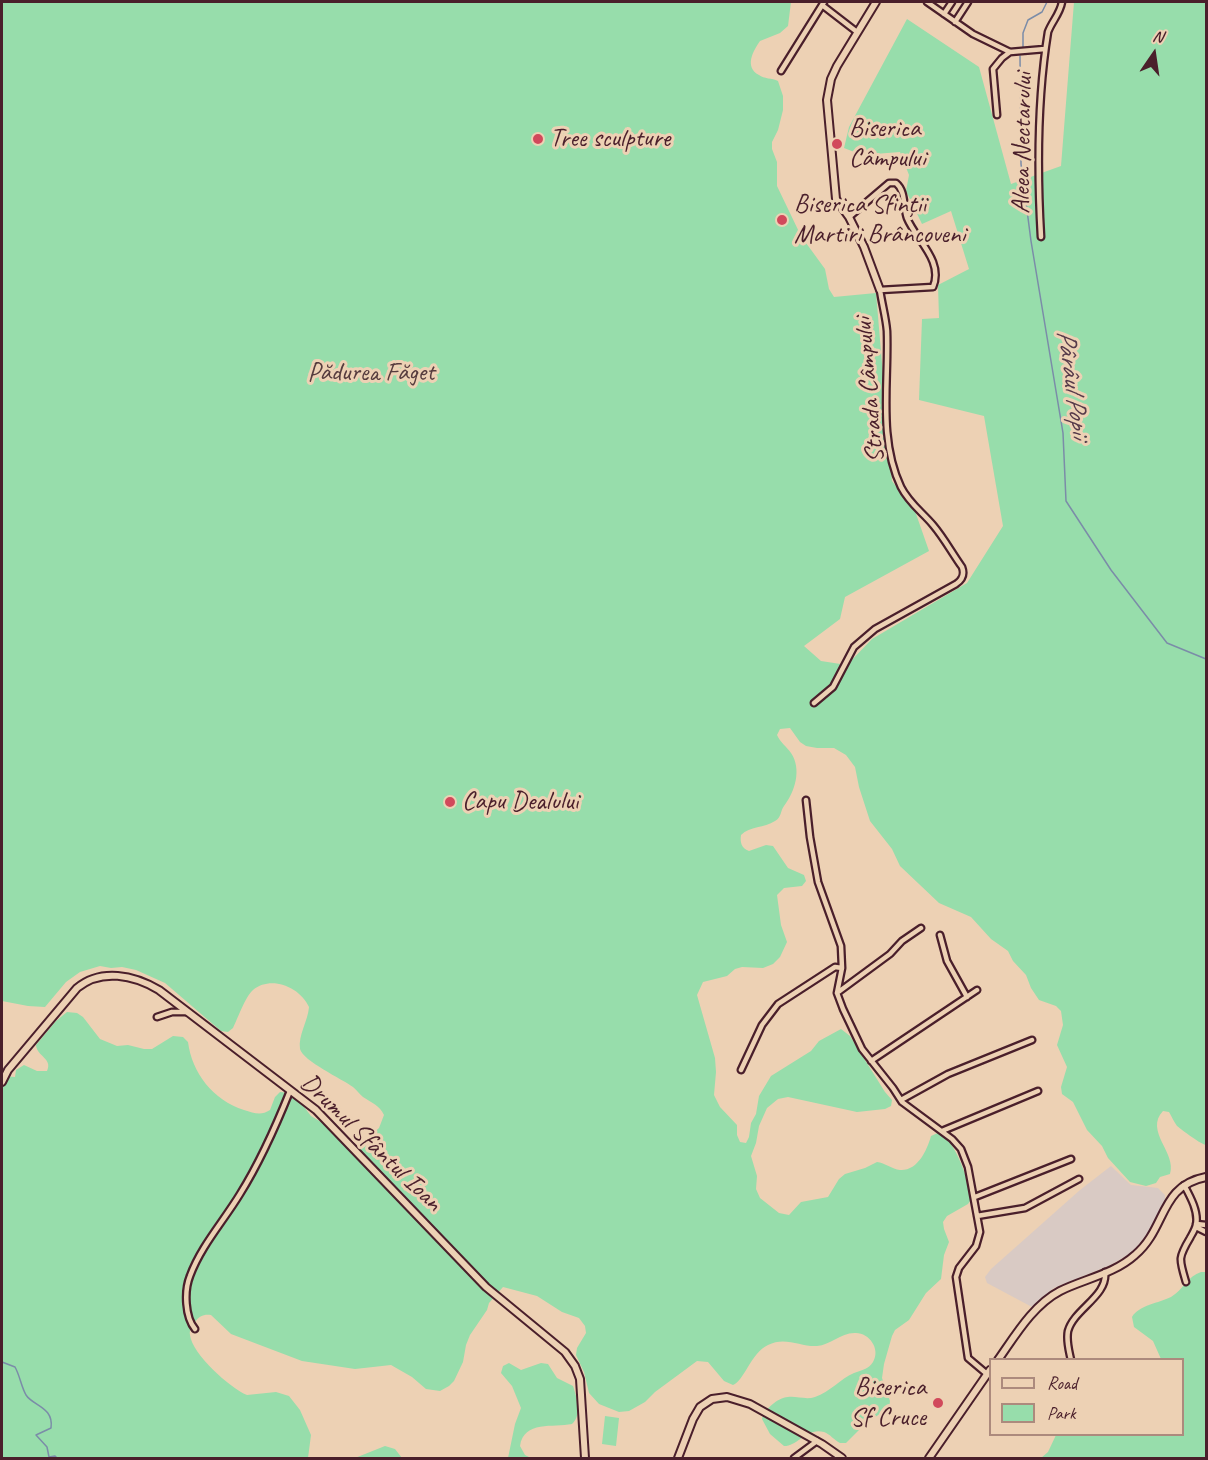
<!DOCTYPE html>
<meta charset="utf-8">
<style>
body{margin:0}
#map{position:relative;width:1208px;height:1460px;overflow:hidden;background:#edd1b4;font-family:Caveat,sans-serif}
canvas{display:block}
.frame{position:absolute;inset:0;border:3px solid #4a1f2b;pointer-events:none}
.legend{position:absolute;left:989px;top:1358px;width:195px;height:78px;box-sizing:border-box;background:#edd1b4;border:2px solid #ac8a7d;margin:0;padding:8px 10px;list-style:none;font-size:18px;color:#4a1f2b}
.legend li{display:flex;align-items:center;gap:12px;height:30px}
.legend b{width:30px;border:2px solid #ac8a7d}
.north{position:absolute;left:1124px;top:24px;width:60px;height:60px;-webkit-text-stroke:4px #edd1b4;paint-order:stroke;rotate:13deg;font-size:16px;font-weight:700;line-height:24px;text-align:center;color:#4a1f2b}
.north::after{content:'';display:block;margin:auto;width:21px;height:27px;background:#4a1f2b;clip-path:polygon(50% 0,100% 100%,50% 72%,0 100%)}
</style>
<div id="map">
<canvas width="1208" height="1460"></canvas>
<div class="frame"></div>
<ul class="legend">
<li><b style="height:8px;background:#edd1b4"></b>Road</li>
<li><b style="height:16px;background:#97ddab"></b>Park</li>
</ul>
<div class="north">N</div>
</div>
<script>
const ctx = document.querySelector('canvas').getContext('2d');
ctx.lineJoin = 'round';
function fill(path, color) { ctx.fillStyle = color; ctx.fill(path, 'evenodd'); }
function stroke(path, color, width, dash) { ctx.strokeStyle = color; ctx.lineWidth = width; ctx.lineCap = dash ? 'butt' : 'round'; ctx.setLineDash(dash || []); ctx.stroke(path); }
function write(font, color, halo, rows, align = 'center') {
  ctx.font = font + ' Caveat,sans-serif'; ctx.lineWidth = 6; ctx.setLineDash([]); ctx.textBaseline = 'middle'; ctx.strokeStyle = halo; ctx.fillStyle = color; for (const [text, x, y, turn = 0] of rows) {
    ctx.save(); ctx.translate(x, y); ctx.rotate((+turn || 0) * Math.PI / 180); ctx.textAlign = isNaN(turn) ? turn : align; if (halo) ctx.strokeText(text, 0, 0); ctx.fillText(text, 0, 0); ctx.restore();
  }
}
fill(new Path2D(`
 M1111,1166L1131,1185L1158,1188L1165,1195V1201L1156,1220L1143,1240L1131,1253L1111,1265L1054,1288L1032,1307L987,1283L985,1277L991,1269L1080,1190Z`), '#d9cac4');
fill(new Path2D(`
 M2,2H791L788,26L780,33L760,41C753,51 744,67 759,75C764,79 772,78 778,81L783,96V110L778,130L772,142V149L777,162V186L801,236L825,269L829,289L834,297L876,293L892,481L915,511L929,551L845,597L840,619L804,646L821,661L847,665L872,639L967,583L1003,526L984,416L919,400L922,319L939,318L938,285L969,269L951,211L922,224L906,191L909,175L900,152L862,155L844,148L849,127L907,19L979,67L1011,184L1061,166L1074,2H1206V1145C1202,1145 1182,1130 1177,1126C1174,1122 1172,1117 1169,1112L1163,1111C1144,1131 1177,1153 1170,1174L1160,1177L1156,1183L1146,1186L1130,1182L1108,1158L1102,1146L1087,1130L1073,1102L1062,1094L1061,1087L1067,1067L1057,1045L1063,1025L1061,1011L1056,1006L1039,1000L1031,988L1026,975L1013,961L1008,951L991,939L971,917L939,903L900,866L892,849L870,821L859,787L855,767L846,755L834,748H817L806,746L800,742L790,728L780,729L777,735C780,742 787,747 791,753C802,769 795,792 784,806C780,811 782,817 775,821C764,828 750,826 741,835C740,842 741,848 749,851L766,845L773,846L788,868L804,875L806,881L802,886L784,888L777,895L781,925L787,942L780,957L773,964L763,968L742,967L735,969L727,976L703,982L697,995L715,1058L716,1072L714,1095L720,1107L737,1125V1135L740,1142L746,1143L749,1137L751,1123L756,1114L759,1096L771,1076L811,1051L819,1041L841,1029L850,1036L885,1092L892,1100L891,1106L885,1109L857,1112L788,1097L778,1099L767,1108L759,1126L756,1143L751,1156L757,1176L756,1189L760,1198L779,1213L789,1215L801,1202L828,1197L839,1179L845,1174L865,1168L877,1162C885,1163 892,1169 900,1170C918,1171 927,1150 931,1136L940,1132C958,1147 966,1175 972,1198L968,1204L947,1216L943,1222L944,1229L949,1242L944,1255L941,1279L926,1293L909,1320L895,1330L892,1336L884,1364L882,1378L890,1401L889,1408L866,1423L846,1443H840C834,1440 830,1434 824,1432C807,1427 798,1446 784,1446L770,1434L762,1419C765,1409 777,1398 788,1397C797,1396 806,1400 815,1397C830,1392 840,1379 854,1373C862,1370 869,1369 873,1362C881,1349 869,1333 856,1333C841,1332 831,1345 817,1346C801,1347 785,1336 768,1345C751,1353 744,1381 733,1385L724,1381L708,1362L697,1361L655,1392L645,1402L629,1411L619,1412L599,1404L589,1393L584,1372L576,1355L577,1348L586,1333L585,1326L579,1318L562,1312L537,1296L503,1287L489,1303L487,1310L470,1335L466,1345L463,1362L454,1381L449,1386L440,1391L426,1389L412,1377L391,1365L355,1369L302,1361L231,1334L211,1315C204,1314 199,1316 195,1322C192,1326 189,1330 190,1335C192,1354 230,1388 247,1395L276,1392L289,1396L300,1410L311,1435L308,1458H2V1076L15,1077L16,1070L24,1065L37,1071H47C53,1058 37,1057 36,1045L56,1021L67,1012L77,1013L83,1017L100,1039L117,1046L128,1045L144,1049H152L173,1036L183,1037L188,1042C192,1073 213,1100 244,1110C254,1113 261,1116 270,1110L275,1097L280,1092L290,1093L298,1099L311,1116L331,1128L352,1152L379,1128L384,1115C379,1105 372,1103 363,1097C359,1094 357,1090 353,1087C342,1079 303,1061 300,1049C298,1035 308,1021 309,1007C300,987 271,975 253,990C245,997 238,1018 233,1028L228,1032L221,1031L165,983L136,970L122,967L111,968L100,966L80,972L66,982L45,1007L28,1006L2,1001Z
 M1201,1272H1206V1458H1041L1048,1452L1056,1435L1182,1434V1360L1161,1359L1153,1341L1134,1327L1132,1317C1139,1305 1159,1303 1171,1297C1183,1290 1188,1276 1201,1272Z
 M509,1363L521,1370L541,1363L548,1364L557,1378L573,1386C577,1398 582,1415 572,1424C553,1428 524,1420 520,1446L525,1455L531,1458H508L515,1424L521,1408L512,1386L501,1373L503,1366Z
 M605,1416L619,1418L616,1446L602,1444Z
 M385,1446L395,1449L402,1458H355Z`), '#97ddab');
stroke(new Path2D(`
 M1023,47V33L1028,20L1042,12L1047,2
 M1020,56L1021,164L1031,241L1063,433L1066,501L1111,570L1167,643L1206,659
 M2,1362L15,1367C20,1376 21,1386 26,1395C33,1406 54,1407 51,1428L36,1435L47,1447L49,1457L55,1456L57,1458`), '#7b8ca8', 1.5);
const street = new Path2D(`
 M927,2L973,34L1010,52
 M822,5L857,32
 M944,14L952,2
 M955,22L968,2
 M1010,52L1045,49
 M781,71L824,2
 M997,115L993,69L1002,58L1010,52
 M1041,237C1037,168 1037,100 1048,32C1052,21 1060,14 1062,2
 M814,703L833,687L854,647L875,629L956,584C962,580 965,575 962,567C952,553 944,538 933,525C922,512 909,503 901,487C878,439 889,382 887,331C886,318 882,304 880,290L933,287C944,261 916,240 907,218C903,207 906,191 896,183H889L849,217
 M806,800L810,837L818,882L841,946L842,968L837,993L843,1009L862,1049L893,1088L902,1102L952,1139L961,1149L968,1167L980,1232L976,1246L959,1268L956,1277L968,1358L987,1374
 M940,935L947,961L967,997
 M837,993L890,954L902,941L921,928
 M157,1017L172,1012H187
 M871,1061L977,990
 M741,1070L762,1025L778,1004L835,967L842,968
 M901,1100L948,1074L1032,1040
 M942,1131L1038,1091
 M1184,1185C1190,1196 1199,1212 1196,1225C1195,1230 1192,1234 1190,1238C1178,1258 1179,1259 1186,1282
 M975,1197L1071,1159
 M977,1216L1025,1208L1079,1179
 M1196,1224L1206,1225
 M1196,1227L1206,1232
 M195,1329C185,1317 184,1291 190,1276C201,1246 223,1222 240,1194C260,1162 276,1126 290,1091
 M1071,1360C1069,1350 1066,1341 1068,1331C1074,1309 1108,1296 1105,1272
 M794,1458L817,1441`);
const secondary = new Path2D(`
 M876,2L837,66L831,79L827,100L836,199L849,217L864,247L880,290
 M2,1082L8,1070L77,988C101,968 134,975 159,990L316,1110L486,1287L565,1352L575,1366L580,1379L585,1458
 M998,1360C1015,1336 1033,1305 1060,1291C1084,1279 1114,1274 1135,1255C1167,1228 1159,1186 1206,1177
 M678,1458L693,1419L700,1407L712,1399L727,1397L750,1404L822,1444L842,1458
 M929,1458L990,1370`);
stroke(street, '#4a1f2b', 9);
stroke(secondary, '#4a1f2b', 10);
stroke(street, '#edd1b4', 4.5);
stroke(secondary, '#edd1b4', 6);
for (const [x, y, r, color] of [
 [538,139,6,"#d1495b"],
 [837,144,6,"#d1495b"],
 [782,220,6,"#d1495b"],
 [450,802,6,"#d1495b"],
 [938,1403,6,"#d1495b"]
]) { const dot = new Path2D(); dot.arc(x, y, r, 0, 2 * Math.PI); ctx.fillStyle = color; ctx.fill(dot); stroke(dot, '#edd1b4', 2); }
write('26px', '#4a1f2b', '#edd1b4', [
 ["Biserica",849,129],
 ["Câmpului",849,159],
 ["Tree sculpture",550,139],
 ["Biserica Sfinții",794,205],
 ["Martiri Brâncoveni",794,235],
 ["Capu Dealului",462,802],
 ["Biserica",926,1388,"right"],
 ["Sf Cruce",926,1418,"right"]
], 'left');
write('26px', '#4a1f2b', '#edd1b4', [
 ["Aleea Nectarului",1023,143,-89],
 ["Strada Câmpului",870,390,-95],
 ["Drumul Sfântul Ioan",371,1143,44]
]);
write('26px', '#563c3e', '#edd1b4', [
 ["Pădurea Făget",371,373]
]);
write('italic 27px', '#563a4a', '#edd1b4', [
 ["Pârâul Popii",1072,384,82]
]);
</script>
